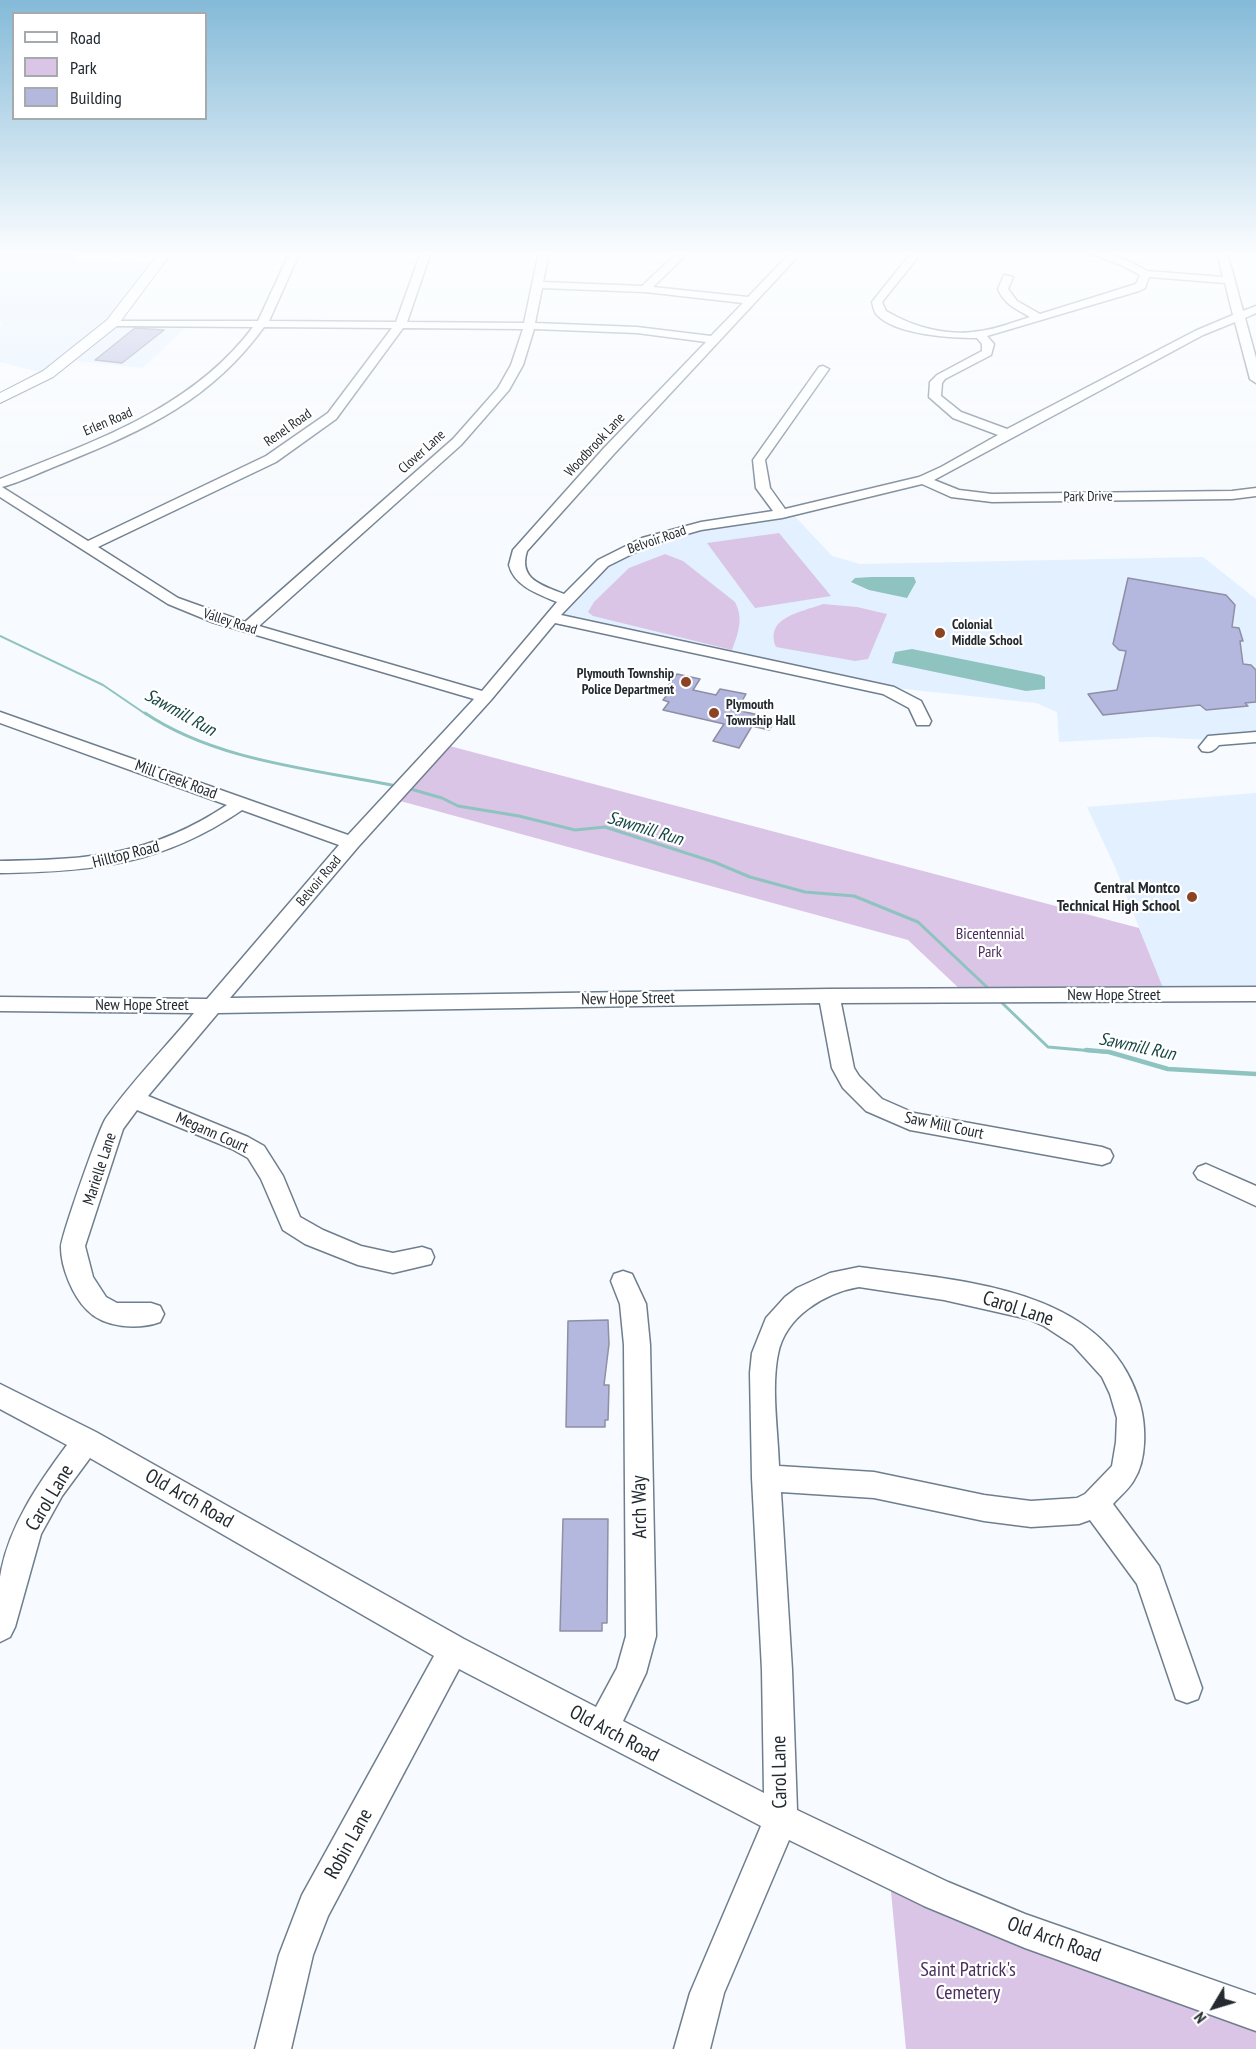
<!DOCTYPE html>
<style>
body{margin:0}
#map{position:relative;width:1256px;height:2049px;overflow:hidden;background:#f7fafe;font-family:"PT Sans Narrow",sans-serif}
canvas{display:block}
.legend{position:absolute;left:12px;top:12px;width:195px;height:108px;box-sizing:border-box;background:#fff;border:2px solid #a7aaac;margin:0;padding:8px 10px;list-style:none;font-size:18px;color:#232a30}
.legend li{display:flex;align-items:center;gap:12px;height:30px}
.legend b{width:30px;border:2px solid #a7aaac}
.north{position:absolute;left:1184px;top:1977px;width:60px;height:60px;-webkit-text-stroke:4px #fff;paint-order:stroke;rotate:232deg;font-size:16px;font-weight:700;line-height:24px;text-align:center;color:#232a30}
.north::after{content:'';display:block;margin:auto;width:21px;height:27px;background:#232a30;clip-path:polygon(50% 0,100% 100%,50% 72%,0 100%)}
</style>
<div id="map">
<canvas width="1256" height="2049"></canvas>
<ul class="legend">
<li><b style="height:8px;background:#fff"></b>Road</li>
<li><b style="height:16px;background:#dac5e7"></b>Park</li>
<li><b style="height:16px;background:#b4b7de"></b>Building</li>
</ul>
<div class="north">N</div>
</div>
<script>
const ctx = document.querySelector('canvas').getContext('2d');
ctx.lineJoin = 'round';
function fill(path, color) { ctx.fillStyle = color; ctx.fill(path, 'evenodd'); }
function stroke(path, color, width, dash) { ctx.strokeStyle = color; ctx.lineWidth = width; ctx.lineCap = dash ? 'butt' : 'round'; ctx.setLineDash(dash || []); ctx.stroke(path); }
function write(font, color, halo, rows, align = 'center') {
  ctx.font = font + ' "PT Sans Narrow",sans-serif'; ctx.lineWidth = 4.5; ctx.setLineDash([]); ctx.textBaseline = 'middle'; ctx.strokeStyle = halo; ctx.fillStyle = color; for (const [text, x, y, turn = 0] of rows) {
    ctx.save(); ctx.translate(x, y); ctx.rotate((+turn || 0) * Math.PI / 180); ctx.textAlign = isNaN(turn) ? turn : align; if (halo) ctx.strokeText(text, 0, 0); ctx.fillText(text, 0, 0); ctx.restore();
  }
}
fill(new Path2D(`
 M0,260L159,261L113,323H190L143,368L68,360L48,374L0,362V326L2,324L0,322Z
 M791,512L832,556L860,564L1203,557L1256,599V737L1214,740L1150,737L1059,742L1057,712L1036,703L867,685L553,618L603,563L647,541Z
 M1256,793V994L1166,995L1115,867L1087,807Z`), '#e3f0ff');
fill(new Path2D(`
 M0,252H79L73,260H0Z
 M779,533L831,596L755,608L707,543Z
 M665,554L683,561L735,602C744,619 738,634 732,650L593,616L588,612L594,602L629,568Z
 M823,604L857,607L887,614L868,659L855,661L776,647C764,617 802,612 823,604Z
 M442,744L1139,928L1166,995H966L908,940L393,799Z
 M889,1871L1256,2013V2049H906Z`), '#dac5e7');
fill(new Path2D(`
 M871,577H914L916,582L907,598L869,590L851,582L855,578Z
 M912,649L1041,675L1045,677V689L1026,691L892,663L895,652Z`), '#8fc3c0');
stroke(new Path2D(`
 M0,636L103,685L147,715`), '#8fc3c0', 2);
stroke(new Path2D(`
 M145,713C216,761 313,769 396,786
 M407,788L442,798L458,806L519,816L575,830L605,827L714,862L750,877L805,892L854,896L918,922L990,990
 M999,1000L1048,1047L1104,1052`), '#8fc3c0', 3);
stroke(new Path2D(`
 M1086,1050L1109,1052L1168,1069L1256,1074`), '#8fc3c0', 4.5);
const building = new Path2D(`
 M135,328L164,330L122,363L95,360Z
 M1128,578L1226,595L1235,605L1232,627L1239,628L1243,641H1240L1243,664L1251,665L1256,670V702L1245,703L1248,706L1206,710L1200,705L1103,715L1088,694L1117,690L1126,651L1119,650L1113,644Z
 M677,674L700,679L693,690L716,695L720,689L746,694L737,710L776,719L769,730L752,726L739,748L713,741L724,724L663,710L669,702L663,700L667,695L662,694Z
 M608,1320L609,1344L604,1385H609L608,1420H605V1427H566L568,1321Z
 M563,1519H608L607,1623H602V1631H560Z`);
fill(building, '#b4b7de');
stroke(building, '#8e8fa4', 1.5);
const minor = new Path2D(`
 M290,252H300L269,321L396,322L421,252H431L407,322L524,323L539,252H549L543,282L642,286L678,252H689L653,287L748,297L791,252H802L614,454L527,551C518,579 541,585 564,594L598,560L642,538L701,522L773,511L756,488L753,460L819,367L823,366L829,369L765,460L770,488L785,509L919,477L941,467L998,435L953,418L929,397L930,382L937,375L982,351V344L977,338C951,338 896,335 877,315C874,312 873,306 872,302L912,252H922L882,302L886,311C913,327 948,337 980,331C997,329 1014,322 1030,317C1016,309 1004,304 998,289L1004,275L1013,277L1008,289L1017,301L1040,314L1136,284L1140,275L1121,265L1086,252H1101L1129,261L1147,271L1223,277L1217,252H1227L1243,311L1256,306V313L1245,318L1256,358V383L1250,379L1235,322L1203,335L934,480L959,490L992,494L1232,491L1256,488V496L1232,499L992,502L951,497L922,484L782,518L701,530L652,544L608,566L561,615L894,687L921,701L931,721L929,725H917L909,708L883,694L555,623L491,700L358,847L230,998L829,989L1256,987V1001L841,1003L854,1068L859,1076L882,1099L914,1113L1102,1147L1110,1150L1113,1156L1110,1162L1102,1165L910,1130L866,1111L843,1088L832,1068L820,1003L218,1013L148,1096L248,1137L264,1146L283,1176L300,1217L323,1230L361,1246L393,1253L422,1247L431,1250L434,1257L431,1264L393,1273L358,1265L305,1244L283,1230L261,1179L248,1158L232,1149L137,1110L123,1129L85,1246L93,1277L106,1297L117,1303H151L160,1306L164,1314L160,1322C138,1330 104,1328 87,1310C73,1296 61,1268 61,1247C61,1237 99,1128 106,1118C132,1081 165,1048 194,1013L0,1011V997L207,999L339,845L242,810C163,864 94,872 0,873V861C88,860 152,855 227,805L0,723V712L348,835L474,699L212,622L168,604L0,497V479C92,442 191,410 253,327L112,326L107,323L108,321H258ZM1149,277L1225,283L1233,315L1195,331L1007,429L961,412L941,396L942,383L945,379L991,355L994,344L987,336L1139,291L1145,288ZM542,288L645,292L743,303L711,336L637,327L535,323ZM264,327L392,328L328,413L266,456L88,541L2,487C24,481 45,470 66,462C147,429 212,399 264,327ZM403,328L523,329L511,365L498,388L453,439L245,622L178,598L98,547L276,462L336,419ZM534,329L637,333L706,342L604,448L513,550L509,565C514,586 538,594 557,602L482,691L259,626L461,445L509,390L523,365Z
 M1256,732V742L1219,745C1214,751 1210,753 1202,751L1199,747L1208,736Z
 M1206,1164L1256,1186V1206L1198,1179L1194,1173L1198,1167Z
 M859,1267C959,1281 1107,1286 1140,1404C1146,1426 1147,1460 1134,1480C1129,1489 1120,1496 1113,1504L1159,1566L1202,1688L1198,1699L1187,1703L1176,1699L1137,1584L1090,1520L1079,1524L1031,1527L984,1521L874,1498L781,1492L792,1670L797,1810L948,1882L1025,1914L1256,1995V2031L1025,1948L924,1906L789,1840L724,1993L710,2049H674L690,1993L761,1826L459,1669L328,1916L313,1955L291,2049H255L279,1955L302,1895L434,1656L90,1458L62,1496L41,1534L15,1627L10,1637L0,1642C0,1621 0,1597 0,1577C8,1527 38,1484 67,1445L0,1409V1384L96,1432L464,1639L596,1707L617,1668L626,1636L624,1345L620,1304L611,1281L614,1274L623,1271L632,1274L646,1304L650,1345L656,1636L646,1673L623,1721L764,1793L762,1670L752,1478L750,1373L752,1353L766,1318L785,1297L797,1288L830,1273ZM859,1287L944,1300L1028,1319L1044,1326L1073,1345L1102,1377L1110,1394L1117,1418L1116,1442L1112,1466L1085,1494L1077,1498L1031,1501L984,1495L874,1472L779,1466C778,1431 771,1388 778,1354C785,1317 824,1293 859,1287Z`);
const major = new Path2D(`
 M160,252H172L117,326L53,377L0,403V393L43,371L107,320Z`);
stroke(minor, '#6f7e8e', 3);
stroke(major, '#6f7e8e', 2);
fill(minor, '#fff');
fill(major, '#fff');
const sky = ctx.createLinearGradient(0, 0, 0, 539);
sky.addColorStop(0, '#84bad8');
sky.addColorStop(0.47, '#fbfdff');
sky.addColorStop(1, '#fbfdff00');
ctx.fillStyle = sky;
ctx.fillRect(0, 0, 1256, 539);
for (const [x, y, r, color] of [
 [940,633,6,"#8b4323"],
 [686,682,6,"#8b4323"],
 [714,713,6,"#8b4323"],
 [1192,897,6,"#8b4323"]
]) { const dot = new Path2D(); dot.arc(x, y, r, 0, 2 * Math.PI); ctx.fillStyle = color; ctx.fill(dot); stroke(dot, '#fff', 2); }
write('14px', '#232a30', '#fff', [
 ["Erlen Road",108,422,-23],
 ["Renel Road",288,428,-35],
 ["Woodbrook Lane",595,445,-47],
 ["Clover Lane",422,452,-42],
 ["Park Drive",1088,497,-1],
 ["Belvoir Road",657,540,-19],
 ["Valley Road",230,622,18],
 ["Belvoir Road",319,881,-50]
]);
write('bold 14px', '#232a30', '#fff', [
 ["Colonial",952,625],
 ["Middle School",952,641],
 ["Plymouth Township",674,674,"right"],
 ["Police Department",674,690,"right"],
 ["Plymouth",726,705],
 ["Township Hall",726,721]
], 'left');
write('16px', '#232a30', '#fff', [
 ["Mill Creek Road",176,780,20],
 ["Hilltop Road",126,855,-14],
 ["New Hope Street",1114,995],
 ["New Hope Street",628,999,-1],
 ["New Hope Street",142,1005],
 ["Saw Mill Court",944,1126,12],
 ["Megann Court",212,1133,24],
 ["Marielle Lane",100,1169,-72]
]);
write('bold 16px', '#232a30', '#fff', [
 ["Central Montco",1180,888],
 ["Technical High School",1180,906]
], 'right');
write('16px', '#4b2d5c', '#fff', [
 ["Bicentennial",990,934],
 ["Park",990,952]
]);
write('italic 18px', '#174744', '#fff', [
 ["Sawmill Run",180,713,29],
 ["Sawmill Run",645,829,17],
 ["Sawmill Run",1137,1047,12]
]);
write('20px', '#232a30', '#fff', [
 ["Carol Lane",1018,1309,18],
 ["Carol Lane",50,1498,-59],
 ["Old Arch Road",189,1499,30],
 ["Arch Way",640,1507,-91],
 ["Old Arch Road",614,1734,28],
 ["Carol Lane",780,1772,-91],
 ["Robin Lane",349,1844,-61],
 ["Old Arch Road",1054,1940,20]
]);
write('20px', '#4b2d5c', '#fff', [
 ["Saint Patrick's",968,1970],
 ["Cemetery",968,1993]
]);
</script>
